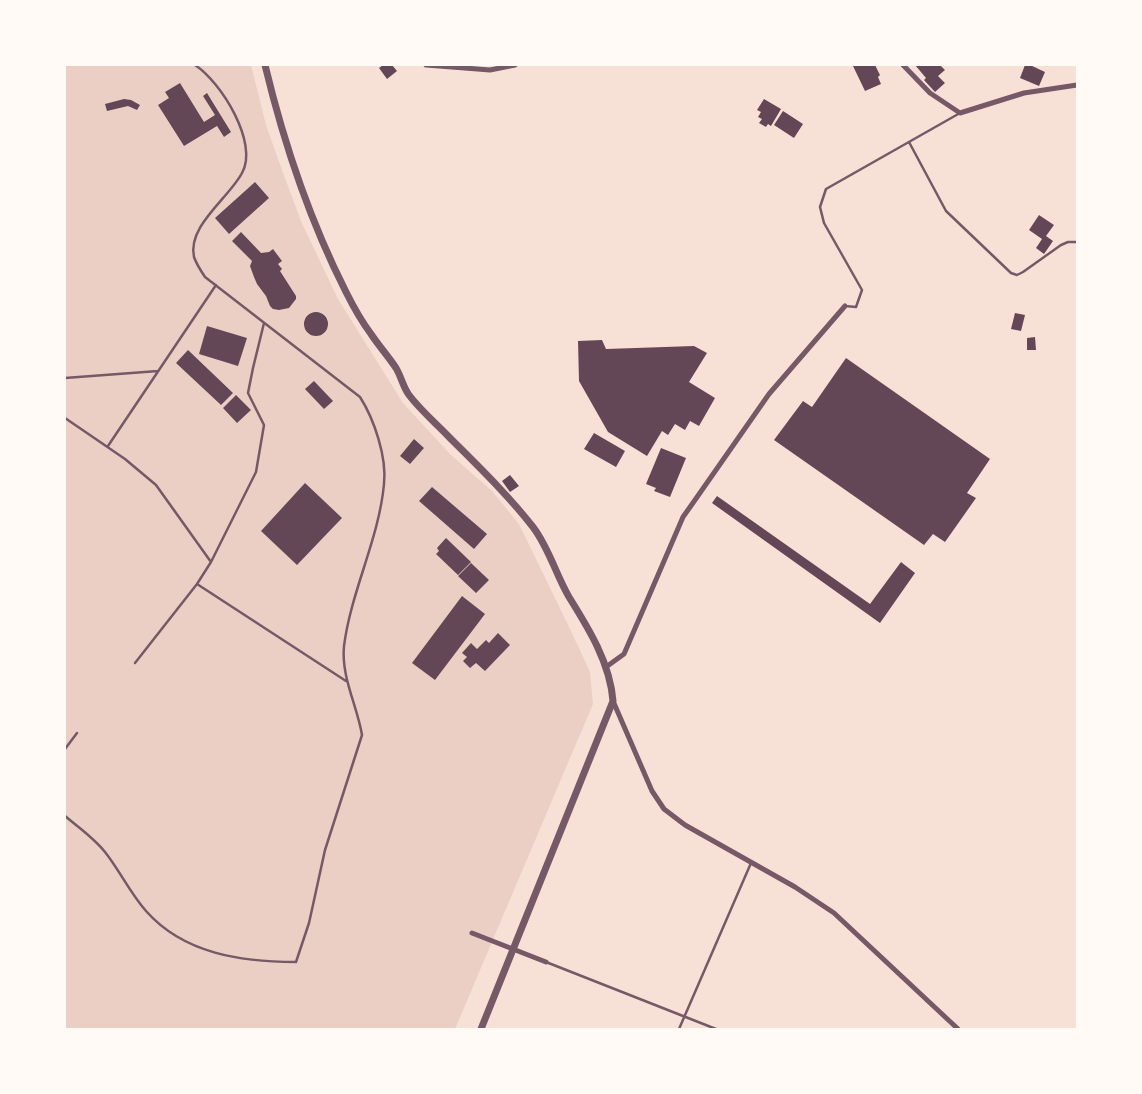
<!DOCTYPE html>
<style>
body{margin:0}
#map{position:relative;width:1142px;height:1094px;overflow:hidden;background:#f7e1d7;font-family:Arial,sans-serif}
canvas{display:block}
.frame{position:absolute;inset:0;border:66px solid #fffaf5;pointer-events:none}
</style>
<div id="map">
<canvas width="1142" height="1094"></canvas>
<div class="frame"></div>
</div>
<script>
const ctx = document.querySelector('canvas').getContext('2d');
ctx.lineJoin = 'round';
function fill(path, color) { ctx.fillStyle = color; ctx.fill(path, 'evenodd'); }
function stroke(path, color, width, dash) { ctx.strokeStyle = color; ctx.lineWidth = width; ctx.lineCap = dash ? 'butt' : 'round'; ctx.setLineDash(dash || []); ctx.stroke(path); }
fill(new Path2D(`
 M65,65H251L266,125L282,170L301,221L338,299L403,403L450,454L492,491L519,524L571,631L590,672L593,704L455,1029H65Z`), '#ebcfc5');
fill(new Path2D(`
 M383,65H392L397,71L387,79L379,68Z
 M856,65H875L880,75L878,77L881,84L865,91L853,66Z
 M915,65H940L945,70L938,76L945,83L935,92L924,80L926,78Z
 M1025,65H1030L1045,72L1039,86L1020,78Z
 M180,83L204,122L215,115L203,96L207,93L231,132L224,137L217,126L184,146L158,105L169,98L165,92Z
 M124,99L131,100L140,105L137,110L128,106L107,111L105,104Z
 M764,99L781,109L771,126L768,124L766,127L759,123L762,119L758,117L761,112L757,110Z
 M783,111L803,124L794,138L774,125Z
 M255,182L269,198L229,234L215,218Z
 M1039,215L1054,225L1046,236L1053,241L1044,254L1036,248L1042,239L1029,230Z
 M241,232L261,253L269,252L273,249L282,261L278,264L282,269L280,271L296,296V299L289,308L279,310L273,309L270,306L266,296L257,284L254,277L250,266L252,261L232,241Z
 M304 324a12 12 0 1 1 24 0a12 12 0 1 1-24 0Z
 M1015,313L1025,315L1021,331L1011,329Z
 M207,326L247,338L238,366L199,354Z
 M1035,337L1036,350H1027V338Z
 M602,340L606,349L694,346L707,353L689,382L715,398L699,426L690,421L685,430L675,424L668,435L662,431L647,456L608,432L579,381L578,341Z
 M188,350L233,393L221,405L176,363Z
 M846,358L990,459L967,493L976,498L945,542L933,534L924,545L774,440L803,401L812,407Z
 M314,381L333,401L324,409L305,389Z
 M236,395L251,410L237,423L223,408Z
 M594,433L625,451L616,467L584,449Z
 M414,439L424,448L410,464L400,456Z
 M661,448L686,458L670,497L654,491L656,488L646,484Z
 M510,475L519,486L510,492L502,481Z
 M305,483L342,518L297,565L261,531Z
 M432,487L487,534L474,549L419,501Z
 M717,496L870,604L901,562L915,573L880,623L712,503Z
 M446,538L471,562L458,575L436,554L439,551L437,548Z
 M471,563L489,580L476,593L458,576Z
 M462,596L485,614L435,680L412,663Z
 M498,633L510,645L485,671L476,663L470,668L463,661L467,657L462,653L471,643L477,649L486,640L489,643Z`), '#644757');
stroke(new Path2D(`
 M909,142L946,211L1011,273L1017,275L1023,272L1061,245L1068,242H1077
 M845,306L856,307L862,290L824,223L820,207L826,189L960,113
 M65,378L158,371
 M65,418L125,459L156,485L211,562
 M108,446L216,285
 M197,584L346,681
 M135,663L197,584L211,562L256,472L264,425L248,393L253,368L264,323
 M65,749L77,733
 M65,816C78,827 94,838 105,852C120,871 130,893 146,911C184,954 242,962 296,962L309,923L325,850L362,735C357,705 341,677 344,646C351,591 379,539 384,484C387,457 374,419 360,397L205,277C201,271 196,263 194,257C187,226 229,198 242,173C259,143 221,82 195,65
 M546,962L716,1029
 M679,1029L751,863`), '#755966', 2.5);
stroke(new Path2D(`
 M426,65L490,70L515,65
 M903,65L930,93L960,113L1024,93L1077,85
 M606,667L624,654L683,517L695,500L769,394L845,306
 M613,701L652,791L664,809L685,825L795,887L834,913L958,1029
 M472,933L546,962`), '#755966', 5);
stroke(new Path2D(`
 M265,65C284,144 309,219 346,292C353,306 362,322 371,334C379,346 388,356 396,368C401,376 403,387 409,395C421,411 437,424 451,439C479,467 508,495 533,527C549,548 556,575 569,597C589,629 610,663 613,701L481,1029`), '#755966', 7);
</script>
